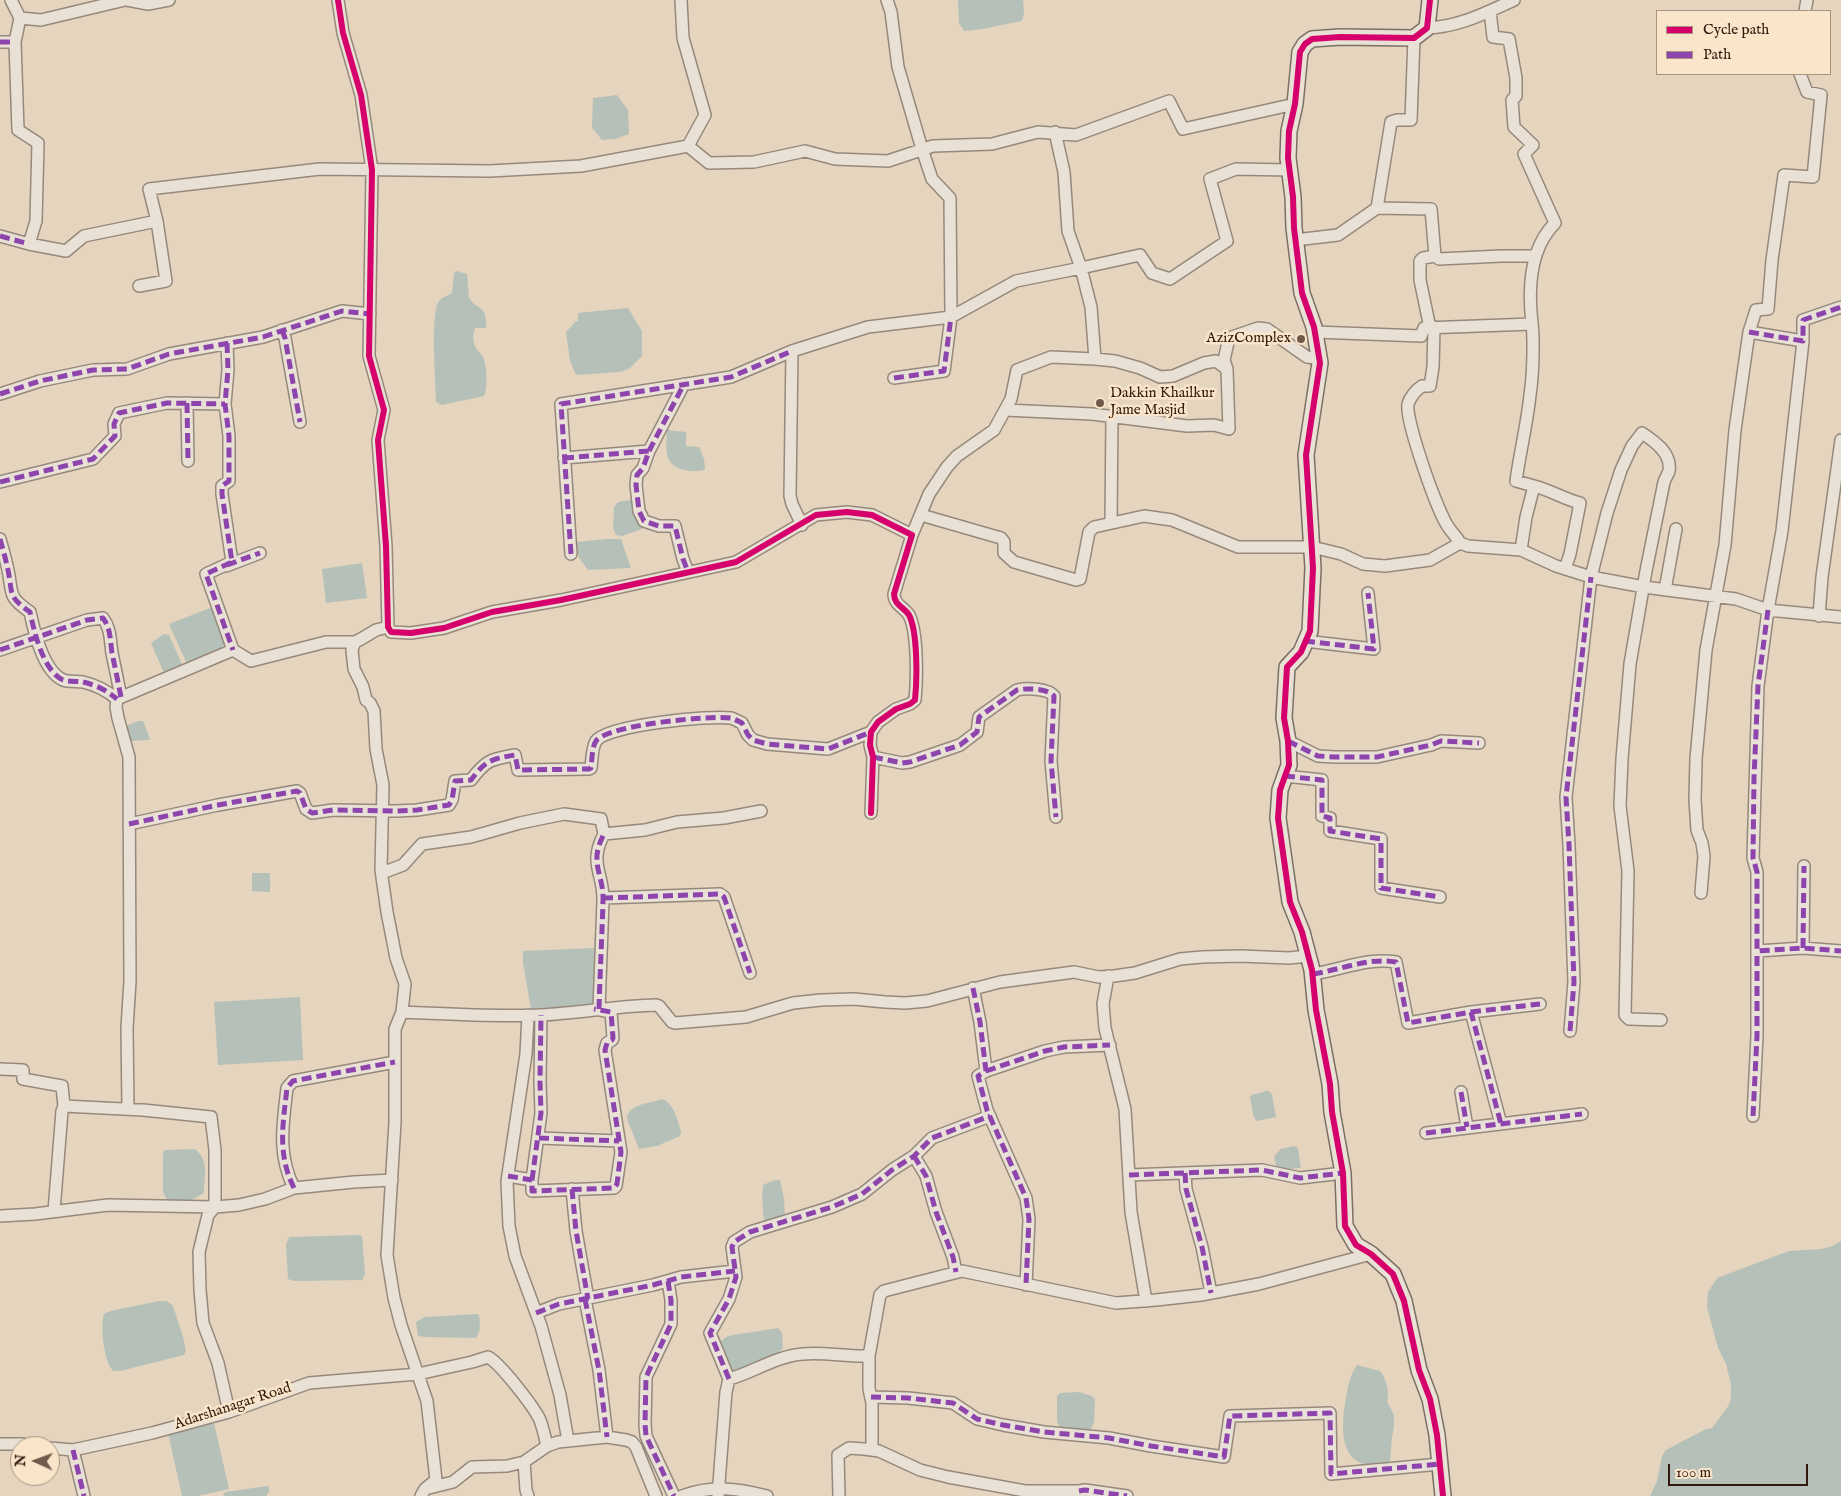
<!DOCTYPE html>
<style>
body{margin:0}
#map{position:relative;width:1841px;height:1496px;overflow:hidden;background:#e5d4be;font-family:"IM FELL English",serif}
canvas{display:block}
.legend{position:absolute;left:1656px;top:10px;width:175px;height:65px;box-sizing:border-box;background:#f9e5ca;border:1px solid #aa937f;margin:0;padding:6px 9px;list-style:none;font-size:15px;color:#33180e}
.legend li{display:flex;align-items:center;gap:10px;height:25px}
.legend b{width:25px;border:1px solid #aa937f}
.north{position:absolute;left:10px;top:1436px;width:50px;height:50px;box-sizing:border-box;background:#f9e5ca;border:1px solid #aa937f;border-radius:50%;rotate:272deg;font-size:14px;font-weight:700;line-height:20px;text-align:center;color:#33180e}
.north::after{content:'';display:block;margin:auto;width:18px;height:22px;background:#715a4c;clip-path:polygon(50% 0,100% 100%,50% 72%,0 100%)}
.scale{position:absolute;left:1668px;top:1464px;width:140px;height:22px;box-sizing:border-box;border:2px solid #33180e;border-top:0;padding-left:6px;font-size:15px;line-height:18px;white-space:nowrap;color:#33180e;-webkit-text-stroke:4px #f9e5ca;paint-order:stroke}
</style>
<div id="map">
<canvas width="1841" height="1496"></canvas>
<ul class="legend">
<li><b style="height:6px;background:#d6006c"></b>Cycle path</li>
<li><b style="height:6px;background:#8e44ad"></b>Path</li>
</ul>
<div class="north">N</div>
<div class="scale">100 m</div>
</div>
<script>
const ctx = document.querySelector('canvas').getContext('2d');
ctx.lineJoin = 'round';
function fill(path, color) { ctx.fillStyle = color; ctx.fill(path, 'evenodd'); }
function stroke(path, color, width, dash) { ctx.strokeStyle = color; ctx.lineWidth = width; ctx.lineCap = dash ? 'butt' : 'round'; ctx.setLineDash(dash || []); ctx.stroke(path); }
function write(font, color, halo, rows, align = 'center') {
  ctx.font = font + ' "IM FELL English",serif'; ctx.lineWidth = 5; ctx.setLineDash([]); ctx.textBaseline = 'middle'; ctx.strokeStyle = halo; ctx.fillStyle = color; for (const [text, x, y, turn = 0] of rows) {
    ctx.save(); ctx.translate(x, y); ctx.rotate((+turn || 0) * Math.PI / 180); ctx.textAlign = isNaN(turn) ? turn : align; if (halo) ctx.strokeText(text, 0, 0); ctx.fillText(text, 0, 0); ctx.restore();
  }
}
fill(new Path2D(`
 M958,0H1023L1024,13L1022,21L982,29L964,31L959,23Z
 M617,95L628,110L629,134L615,139L602,140L592,128L593,98Z
 M456,271L467,274L469,298C479,312 487,304 486,328H475C472,335 473,345 478,351C481,355 481,353 483,357C487,366 488,388 484,396L442,405L436,402C436,384 430,314 439,301C442,297 447,296 452,293L454,273Z
 M628,308L642,331V356L629,369L619,372L576,375L570,361L566,332L576,321L578,322V313Z
 M667,430L686,432V446L699,447L704,459L705,469C700,472 694,471 689,471C663,467 666,452 667,430Z
 M631,500L644,522L642,529L622,536L616,535L613,528L614,507L618,502Z
 M607,539H621L631,568L588,570L579,558L576,542Z
 M362,563L367,598L326,603L322,569Z
 M210,608H215L229,643L225,647L187,664L169,624Z
 M164,634L169,635L182,664V665L167,674L164,673L151,643Z
 M138,721H143L150,739L149,740L130,741L127,737L125,726Z
 M252,873H270V892L252,891Z
 M595,948L596,1002L595,1006L531,1009L523,963V951Z
 M300,997L303,1060L218,1065L214,1002Z
 M1266,1091H1269L1272,1095L1276,1117L1257,1121L1254,1118L1250,1097L1252,1095Z
 M662,1099C674,1103 678,1121 681,1132L680,1136L657,1146L639,1149L627,1119C627,1104 651,1103 662,1099Z
 M1294,1146L1298,1148L1301,1168L1277,1170L1274,1156L1281,1149Z
 M195,1149C210,1162 204,1174 204,1193L190,1201L167,1200L163,1192V1154L165,1150Z
 M775,1180H780L784,1199L785,1218L764,1223L762,1195L763,1185Z
 M359,1235L362,1236L365,1274L362,1280L294,1281L288,1279L286,1245L289,1237Z
 M1841,1241V1496H1650L1657,1481L1662,1456L1666,1450L1706,1429L1712,1428L1729,1405L1731,1397V1384L1726,1364L1718,1348L1707,1307L1708,1292L1717,1278L1789,1251L1821,1249L1830,1247Z
 M159,1301H167L173,1306L183,1337L186,1351L184,1355L120,1371H113C104,1361 100,1328 104,1314L110,1311Z
 M477,1314L479,1315C480,1323 481,1332 476,1338L426,1337L418,1336L416,1322L425,1317Z
 M778,1328L782,1333L783,1348L775,1356L731,1374L720,1342L726,1337L733,1335Z
 M1357,1365L1380,1371C1386,1378 1390,1393 1387,1401L1394,1415V1427L1392,1437L1390,1461C1341,1478 1339,1433 1346,1398C1348,1387 1350,1374 1357,1365Z
 M1079,1392L1092,1396L1095,1399L1094,1422L1090,1431L1060,1427L1057,1422V1396L1060,1393Z
 M214,1423L229,1489L197,1496H182L168,1433Z
 M267,1486L269,1487V1492L266,1496H224L223,1494L226,1492Z`), '#b5c0b8');
const street = new Path2D(`
 M11,0L20,18L15,42L18,130L38,143L36,221L29,244
 M127,0L148,4L169,0
 M338,0L343,33L361,95L372,170L369,356L384,410L378,440L386,546L388,627L391,632L411,633L444,628L492,612L561,600L736,562L816,515L847,512L872,515L912,535L894,594C894,605 904,607 909,615C918,632 917,681 915,700L910,704L896,709L878,722L871,732L870,745L873,757L871,813
 M681,0L683,38L705,115L688,146
 M887,0L891,12L898,67L922,149L932,179L950,198L951,317L1016,281L1081,268L1068,231L1064,172L1055,132
 M1490,11L1493,37L1509,39L1516,78V96L1512,100L1514,127L1533,145L1524,154L1555,223C1529,249 1528,289 1532,323C1534,342 1533,376 1530,395C1527,424 1520,452 1516,481L1534,486L1526,517L1521,550
 M1805,11L1807,0
 M20,18L41,20L125,0
 M1427,28C1459,27 1485,13 1514,0
 M0,42H15
 M1377,208L1431,209L1435,256L1439,259L1501,256H1534
 M157,221L149,189L320,169L490,171L581,166L688,146L709,163L754,162L805,151L835,159L888,161L933,146L992,144L1038,132L1076,135L1169,101L1183,129L1295,104
 M0,236L29,244L66,251L84,236L157,221L166,281L139,286
 M1295,240L1338,235L1377,208L1391,122L1397,120H1411L1414,38
 M1434,327L1433,367L1430,386H1422C1417,389 1410,397 1408,404C1405,420 1438,514 1449,528C1453,534 1457,537 1460,543L1468,546L1521,550L1556,566L1591,577L1644,587L1736,599L1768,610L1841,617
 M1430,328L1420,280V261L1423,258L1435,256
 M282,330L285,338L300,422
 M1315,332L1421,336L1424,328L1532,324
 M1749,332L1803,341V320L1841,307
 M1803,341L1782,531L1768,610L1758,686L1753,858L1757,872V951L1803,948L1841,951
 M227,343L228,370L225,404L229,436V481L222,486V494L232,562L206,574L233,650
 M1095,359L1115,361L1140,368L1160,377L1173,376L1204,363L1216,361L1227,369
 M0,394L40,381L93,370L127,369L169,354L263,337L342,311L370,314
 M187,403L188,461
 M1005,410L1092,414L1187,426L1214,425L1229,429L1227,369L1224,360L1229,338L1258,328L1267,329L1307,357L1315,358L1320,363
 M649,451L684,384
 M564,458L649,451L643,468L637,475L636,485L639,511L644,521L659,526H675L683,559L688,572
 M0,482L93,459L115,436L114,424L119,413L167,403L225,404
 M1534,486C1550,490 1564,499 1580,503L1570,554L1565,569
 M921,515L1001,538L1004,542V553L1014,562L1076,580L1080,579L1089,532L1094,527L1144,516L1172,520L1238,547H1312L1341,554L1363,564L1385,566L1430,560L1460,543
 M1111,523L1112,417
 M802,525L792,504L790,496L792,351L868,327L951,317L944,371L894,378
 M912,535L929,494L947,467L957,456L994,430L1011,399L1017,370L1051,357L1095,359L1091,307L1081,268L1140,255L1152,273L1170,279L1227,241L1210,179L1236,169L1290,170
 M0,539C3,550 6,560 8,570C13,594 7,596 30,612C34,631 43,671 63,680C69,682 77,681 83,682C96,685 106,690 117,699
 M571,554L561,404L731,377L792,351
 M226,566L260,553
 M1665,590L1676,529
 M1819,616L1822,577L1841,440
 M388,627L376,630L361,639L355,642L352,650L354,669L363,687L366,700L370,703L374,711L376,749L383,785L381,870L387,912L396,958L405,984L402,1012L395,1029V1122L387,1255L394,1298L401,1325L427,1401L436,1480L425,1489
 M1305,641L1374,649L1368,593
 M0,650L87,620L103,618C111,629 110,640 112,653C115,667 118,682 121,697
 M117,699L116,707L118,718L129,757L130,981L127,1028L128,1109
 M117,699L233,650L251,661L326,642H355
 M1288,741L1318,756L1335,757H1377L1431,745L1441,741L1479,743
 M873,757L902,763L910,762L960,745L977,732L979,717L1017,690C1026,688 1048,688 1054,696L1051,761L1056,817
 M1285,776L1322,780V816L1330,818V831L1381,839V888L1440,897
 M129,824L218,805L297,791L300,793L306,809L312,813L333,810L396,811L417,810L449,805L452,800L455,781L471,780C486,760 491,759 515,755L518,770L589,769L591,768C592,760 592,747 596,741C607,725 710,715 731,718C734,719 738,721 742,723L748,735L753,740L767,744L828,749L871,732
 M382,873L403,865L422,844L471,837L520,823L564,814L601,819L604,834L645,830L677,822L724,818L761,811
 M1701,893L1704,856L1702,843L1697,830L1695,800L1696,759L1706,650L1725,545L1735,430L1749,332L1756,310L1768,309L1772,260L1784,175L1813,177L1821,95L1807,92L1800,74
 M603,898L720,894L724,897L750,973
 M1803,948L1804,866
 M1313,974C1340,970 1369,957 1396,962L1408,1023L1471,1012L1501,1124
 M1108,976L1103,1004L1105,1028L1125,1109L1131,1212L1146,1301
 M973,988L980,1022L986,1071L978,1076L987,1110L1026,1198L1029,1219L1026,1285
 M599,1009C600,973 602,937 603,901C604,873 588,864 604,834
 M402,1012C448,1014 495,1017 541,1015C579,1013 617,1006 656,1005L659,1006L672,1022L675,1023L746,1017L793,1003L821,1000L854,999L885,1002L905,1003L927,1001L1000,982L1074,972L1099,977L1114,976L1135,973L1180,959L1202,957L1241,956L1289,958L1309,956
 M1471,1012L1540,1004
 M528,1015L526,1054L507,1181L509,1226L515,1256L541,1326L560,1395L568,1441
 M1570,1031L1574,982L1569,845L1566,797L1591,577L1607,513L1621,470L1632,446L1642,433C1654,441 1672,453 1669,471C1668,474 1665,479 1664,482L1646,571L1630,664L1622,759L1620,806L1628,871L1625,1015L1629,1019L1661,1020
 M0,1069L23,1070V1079L62,1086L64,1106L143,1110L211,1117L215,1150V1207L208,1215L199,1252L200,1290L203,1323L218,1363L229,1412
 M986,1071L1045,1051L1064,1047L1110,1045
 M1461,1092L1467,1127
 M1753,1116L1757,1036V951
 M1426,1133L1582,1114
 M539,1138L619,1141
 M914,1156L926,1176L936,1212L953,1257L956,1272
 M1185,1173L1186,1189L1202,1247L1211,1293
 M1129,1175L1262,1170L1300,1178L1343,1173
 M508,1176L532,1180V1191L614,1188L616,1186L621,1152L605,1050L607,1043L612,1040L613,1038L611,1012L600,1010
 M532,1180L541,1113L540,1082L541,1015
 M294,1188C277,1154 283,1124 287,1088L293,1081L395,1062
 M572,1189L576,1231L588,1299
 M54,1211L62,1111L64,1106
 M0,1216L35,1214L108,1205L215,1207L239,1205L265,1199L294,1188L354,1182L392,1180
 M668,1281L671,1300V1324L646,1377L645,1424L646,1436L674,1496
 M585,1299L599,1370L607,1437
 M536,1313L559,1304L653,1285L681,1277L735,1271
 M869,1356V1389L872,1403V1450
 M729,1379L710,1333L729,1299L736,1277L732,1247L734,1242L750,1232L832,1207L862,1194L892,1170L914,1156L932,1138L990,1116
 M871,1397L908,1398L953,1403L977,1419L1003,1425L1044,1432L1109,1438L1151,1446L1224,1457L1230,1416L1330,1413L1331,1474L1440,1464
 M0,1444H23L31,1446
 M50,1448L73,1450L152,1433L229,1412L309,1383L418,1374L472,1362L488,1357C500,1363 534,1407 540,1420C543,1428 545,1437 547,1446
 M73,1450L84,1496
 M524,1462L526,1490L528,1496
 M1079,1491L1085,1490L1127,1496
 M421,1496L425,1489L453,1482L472,1467L507,1466L524,1462L547,1446L558,1442L607,1437L626,1440L632,1442L636,1447L656,1496
 M682,1496C713,1485 736,1488 767,1496
 M718,1496L726,1392L729,1379C754,1372 776,1356 803,1354C825,1352 847,1357 869,1356L880,1295L884,1291L962,1271L1116,1303L1156,1300L1201,1295L1259,1284L1371,1254
 M839,1496L838,1455L849,1448L864,1449L879,1451L920,1470L948,1477L1025,1491H1079V1496`);
const secondary = new Path2D(`
 M1430,0L1427,28L1414,38L1340,37L1312,39L1305,44L1300,52L1295,104L1289,131L1288,158L1293,197L1294,228L1302,293L1314,327L1320,363L1306,455L1313,568L1310,631L1301,652L1287,667L1284,718L1288,741L1289,765L1280,790L1278,818L1290,902L1302,932L1312,970L1316,1010L1330,1084L1332,1112L1343,1173L1345,1226L1356,1245L1371,1254L1393,1274L1404,1301L1419,1370L1430,1399L1437,1435L1443,1496`);
stroke(street, '#96897b', 14);
stroke(secondary, '#7c7064', 18);
stroke(street, '#e9e1d5', 11);
stroke(secondary, '#e9e1d5', 15);
stroke(new Path2D(`
 M0,42H15
 M0,236L29,244
 M282,330L285,338L300,422
 M1749,332L1803,341V320L1841,307
 M227,343L228,370L225,404L229,436V481L222,486V494L232,562L206,574L233,650
 M894,378L944,371L951,317
 M0,394L40,381L93,370L127,369L169,354L263,337L342,311L370,314
 M187,403L188,461
 M649,451L684,384
 M564,458L649,451L643,468L637,475L636,485L639,511L644,521L659,526H675L683,559L688,572
 M0,482L93,459L115,436L114,424L119,413L167,403L225,404
 M0,539C3,550 6,560 8,570C13,594 7,596 30,612C34,631 43,671 63,680C69,682 77,681 83,682C96,685 106,690 117,699
 M571,554L561,404L731,377L792,351
 M227,565L260,553
 M1768,610L1758,686L1754,778L1753,858L1757,872V951L1803,948L1841,951
 M1305,641L1374,649L1368,593
 M0,650L87,620L103,618C111,629 110,640 112,653C115,667 118,682 121,697
 M1288,741L1318,756L1335,757H1377L1431,745L1441,741L1479,743
 M873,757L902,763L910,762L960,745L977,732L979,717L1017,690C1026,688 1048,688 1054,696L1051,761L1056,817
 M1285,776L1322,780V816L1330,818V831L1381,839V888L1440,897
 M129,824L218,805L297,791L300,793L306,809L312,813L333,810L396,811L417,810L449,805L452,800L455,781L471,780C486,760 491,759 515,755L518,770L589,769L591,768C592,760 592,747 596,741C607,725 710,715 731,718C734,719 738,721 742,723L748,735L753,740L767,744L828,749L871,732
 M603,898L720,894L724,897L750,973
 M1803,948L1804,866
 M1313,974C1340,970 1369,957 1396,962L1408,1023L1471,1012L1501,1124
 M973,988L980,1022L986,1071L978,1076L987,1110L1026,1198L1029,1219L1026,1285
 M599,1009C600,973 602,937 603,901C604,873 588,864 604,834
 M1471,1012L1540,1004
 M1570,1031L1574,982L1569,845L1566,797L1591,577
 M986,1071L1045,1051L1064,1047L1110,1045
 M1461,1092L1467,1127
 M1753,1116L1757,1036V951
 M1426,1133L1582,1114
 M539,1138L619,1141
 M914,1156L926,1176L936,1212L953,1257L956,1272
 M1185,1173L1186,1189L1202,1247L1211,1293
 M1129,1175L1262,1170L1300,1178L1343,1173
 M508,1176L532,1180V1191L614,1188L617,1184L621,1152L605,1050L607,1043L612,1040L613,1038L611,1012L594,1009
 M532,1180L541,1113L540,1082L541,1015
 M294,1188C277,1154 283,1124 287,1088L293,1081L395,1062
 M572,1189L576,1231L588,1299
 M668,1281L671,1300V1324L646,1377L645,1424L646,1436L674,1496
 M585,1299L599,1370L607,1437
 M536,1313L559,1304L653,1285L681,1277L735,1271
 M729,1379L710,1333L729,1299L736,1277L732,1247L734,1242L750,1232L832,1207L862,1194L892,1170L914,1156L932,1138L990,1116
 M871,1397L908,1398L953,1403L977,1419L1003,1425L1044,1432L1109,1438L1151,1446L1224,1457L1230,1416L1330,1413L1331,1474L1440,1464
 M73,1450L84,1496
 M1079,1491L1085,1490L1127,1496`), '#8e44ad', 5, [10, 5]);
stroke(new Path2D(`
 M338,0L343,33L361,95L372,170L369,356L384,410L378,440L386,546L388,627L391,632L411,633L444,628L492,612L561,600L736,562L816,515L847,512L872,515L912,535L894,594C894,605 904,607 909,615C918,632 917,681 915,700L910,704L896,709L878,722L871,732L870,745L873,757L871,813
 M1430,0L1427,28L1414,38L1340,37L1312,39L1305,44L1300,52L1295,104L1289,131L1288,158L1293,197L1294,228L1302,293L1314,327L1320,363L1306,455L1313,568L1310,631L1301,652L1287,667L1284,718L1288,741L1289,765L1280,790L1278,818L1290,902L1302,932L1312,970L1316,1010L1330,1084L1332,1112L1343,1173L1345,1226L1356,1245L1371,1254L1393,1274L1404,1301L1419,1370L1430,1399L1437,1435L1443,1496`), '#d6006c', 6);
for (const [x, y, r, color] of [
 [1301,339,5,"#715a4c"],
 [1100,403,5,"#715a4c"]
]) { const dot = new Path2D(); dot.arc(x, y, r, 0, 2 * Math.PI); ctx.fillStyle = color; ctx.fill(dot); stroke(dot, '#f9e5ca', 2); }
write('15px', '#33180e', '#f9e5ca', [
 ["AzizComplex",1291,339],
 ["Dakkin Khailkur",1110,394,"left"],
 ["Jame Masjid",1110,411,"left"]
], 'right');
write('15px', '#33180e', '#f9e5ca', [
 ["Adarshanagar Road",233,1407,-18]
]);
</script>
